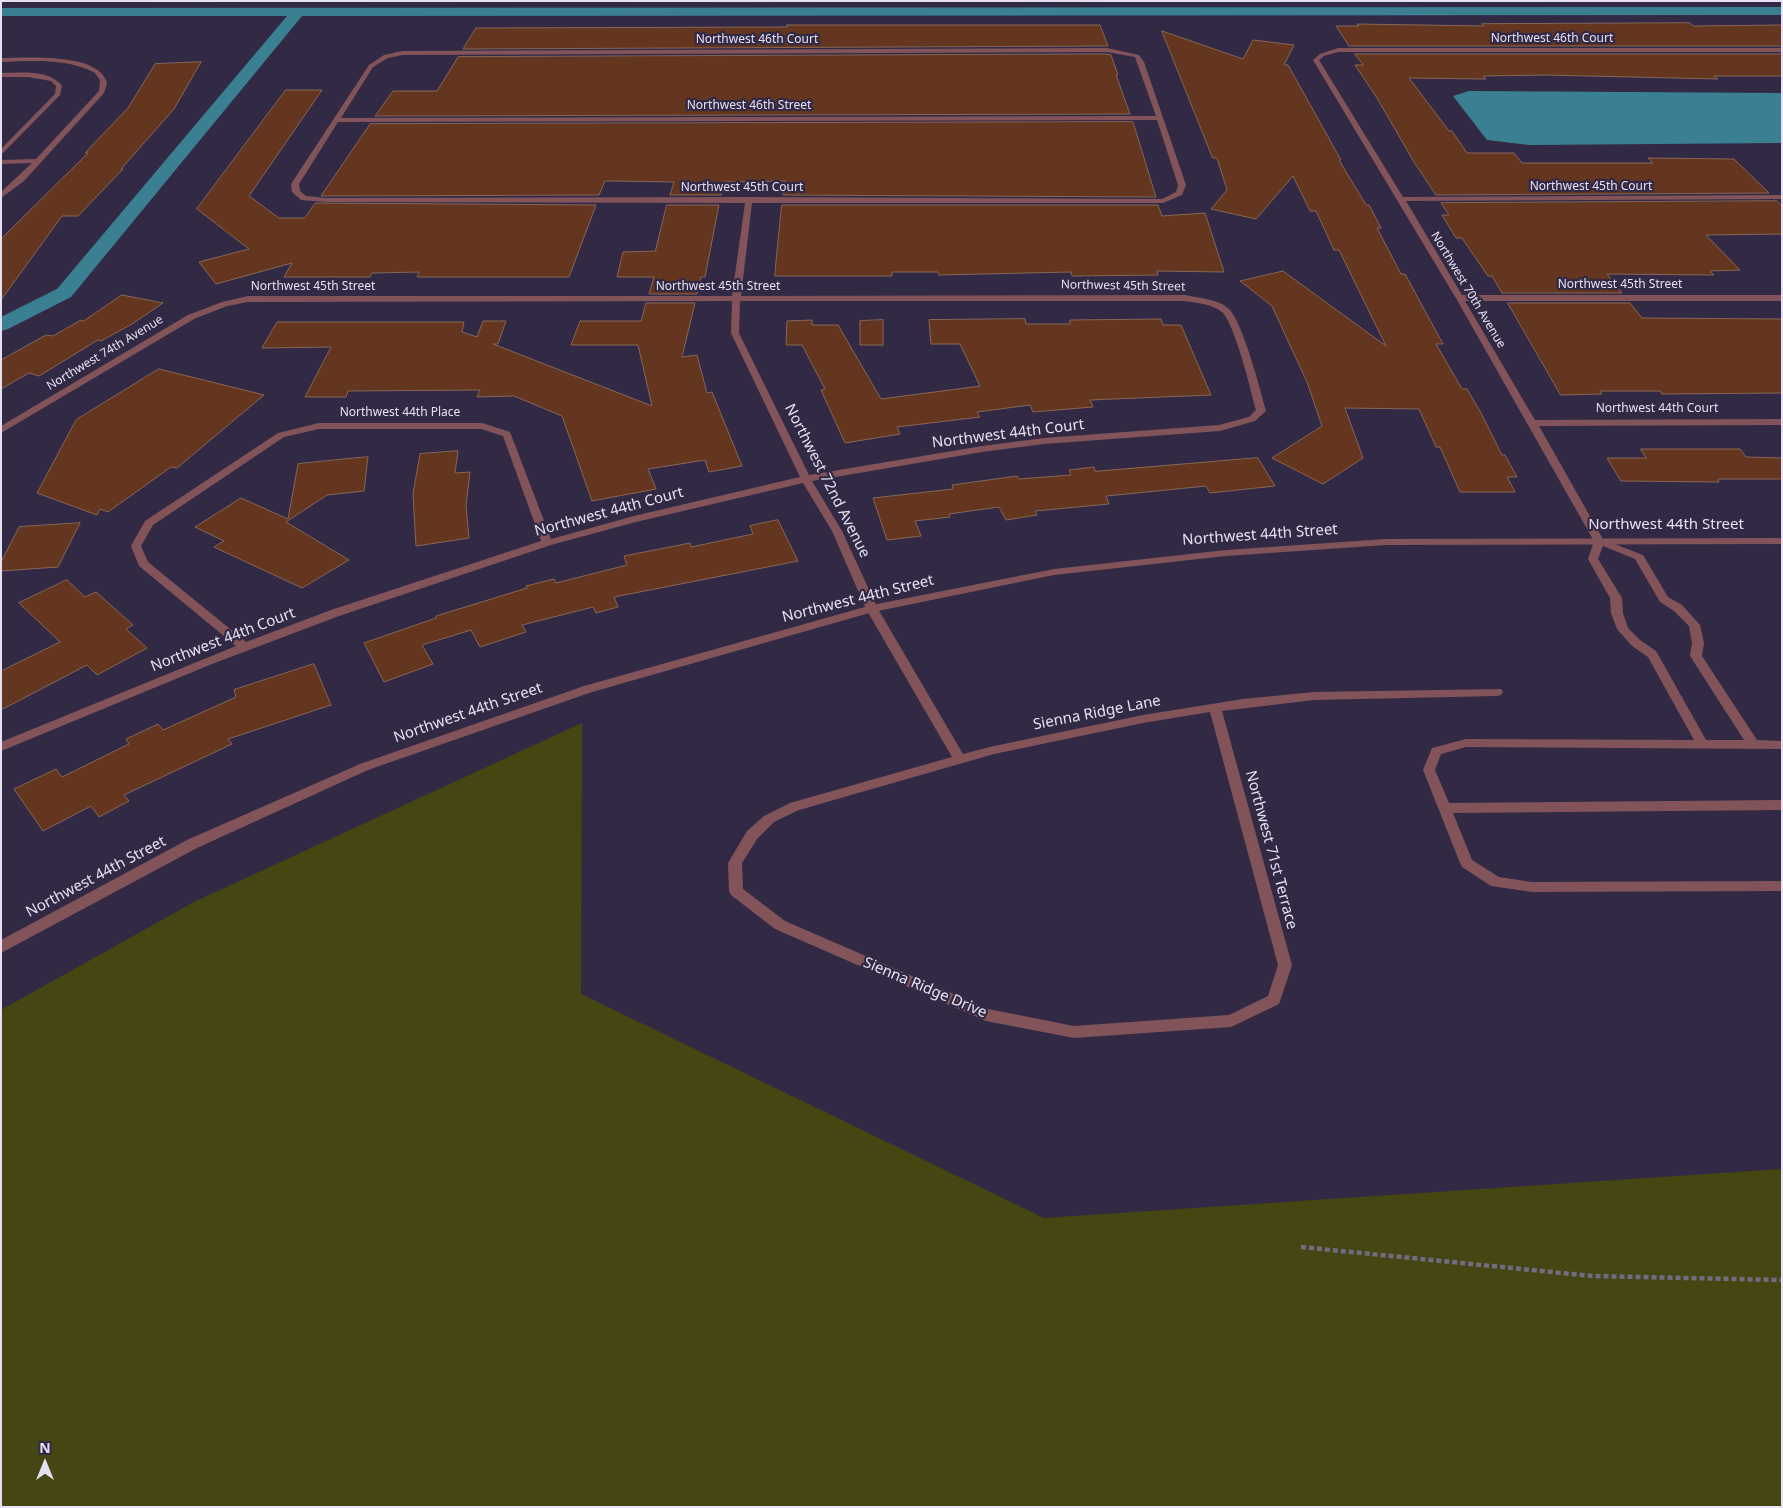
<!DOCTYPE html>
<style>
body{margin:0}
#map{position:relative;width:1783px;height:1508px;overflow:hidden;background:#322a45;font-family:"Noto Sans",sans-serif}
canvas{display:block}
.frame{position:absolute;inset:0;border:2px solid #e5e0f2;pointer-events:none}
.north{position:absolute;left:20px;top:1438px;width:50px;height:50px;-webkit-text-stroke:4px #322a45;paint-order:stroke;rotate:0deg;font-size:14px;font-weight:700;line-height:20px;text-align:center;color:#e5e0f2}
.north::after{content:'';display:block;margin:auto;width:18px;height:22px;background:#e5e0f2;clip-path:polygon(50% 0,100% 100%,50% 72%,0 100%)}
</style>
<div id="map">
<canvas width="1783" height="1508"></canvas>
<div class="frame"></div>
<div class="north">N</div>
</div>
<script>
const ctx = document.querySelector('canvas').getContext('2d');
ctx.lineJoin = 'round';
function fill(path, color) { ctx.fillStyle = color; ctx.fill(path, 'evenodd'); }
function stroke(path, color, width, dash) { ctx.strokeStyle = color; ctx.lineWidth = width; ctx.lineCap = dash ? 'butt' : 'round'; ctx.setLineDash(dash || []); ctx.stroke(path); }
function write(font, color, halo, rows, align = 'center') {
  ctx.font = font + ' "Noto Sans",sans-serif'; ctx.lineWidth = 4.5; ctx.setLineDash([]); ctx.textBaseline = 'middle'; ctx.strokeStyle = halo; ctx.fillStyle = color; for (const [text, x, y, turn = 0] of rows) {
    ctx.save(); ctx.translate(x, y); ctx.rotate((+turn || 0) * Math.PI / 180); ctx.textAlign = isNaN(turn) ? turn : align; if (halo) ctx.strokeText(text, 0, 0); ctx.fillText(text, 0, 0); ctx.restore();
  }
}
fill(new Path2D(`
 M582,723L581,994L1044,1218L1782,1169V1507H1V1010L194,902Z`), '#454611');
fill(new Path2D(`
 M1469,91L1782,93V143L1529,145L1487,140L1453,96Z`), '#3a8092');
fill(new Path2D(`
 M1782,7V15L302,16L71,297L8,329L1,331V317L57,289L287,16H1V8Z`), '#3a8092');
const building = new Path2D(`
 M1690,23L1693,26L1782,25V46H1349L1336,26H1359L1357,24L1484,26L1482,24Z
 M787,25H1100L1108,46L463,49L476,28L787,27Z
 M1162,31L1243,59L1253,40L1294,45L1284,65H1288L1341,160H1339L1366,205H1369L1381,228H1377L1401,274H1405L1443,344H1436L1462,389H1467L1481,413L1502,455H1505L1517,477H1507L1515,492H1460L1440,447H1436L1419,409L1345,408L1363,458L1323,484L1272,458L1322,426L1307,382L1272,306L1240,281L1283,271L1386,346L1339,250H1334L1316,211H1310L1293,176L1256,219L1211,209L1227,190L1217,158H1213Z
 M1107,54L1111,55L1118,75H1116L1130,114L375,116L393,91H437L458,57Z
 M1355,54H1782V76H1714L1718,79L1546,75L1483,76L1486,79L1409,78L1449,131H1452L1467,153H1514L1522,163H1653L1648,158L1734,159L1769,193L1436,195L1414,162L1377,98L1355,65H1363Z
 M201,62L174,109L121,169H123L78,216H62L1,300V239L88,153H85L128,108L155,64Z
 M286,90H322L249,196L279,218H305L315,203L596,205L569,277H417L419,272L372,273L370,277H284L292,263L216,284L199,262L249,249L197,209Z
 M1133,122L1156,197L783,195L785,181L724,182L721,195H670L674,182L615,181H605L599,195L321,196L370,124Z
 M1777,201L1782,206V234L1706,235L1740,270L1710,271L1714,275L1607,274L1622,293H1502L1492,276H1488L1462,238H1456L1442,215H1449L1441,203Z
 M667,205H719L705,277H701L697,294H649L654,277H617L623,252L655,251Z
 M782,205H1158L1162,216L1205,213L1224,272L1157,271L1158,275L1072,276L1071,272L939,275L938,272H892V276H775Z
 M122,295L163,303L132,324L101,341L98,340L39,376L29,373L1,389V360L46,335L53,336L81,320L83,321Z
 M646,303H695L682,357L697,355L707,393L712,392L742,466L709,472L705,460L648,469L656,489L592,501L562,416L514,396L477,397L480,390L348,391L346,397H305L331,347L262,348L277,322H464L462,332L477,337L483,321H506L498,344H493L652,406L638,345H571L580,321H641Z
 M1508,303H1630L1642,318L1782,319V393L1662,394L1660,391H1600L1602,394L1561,395Z
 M1025,319L1026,324H1070V320L1161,319L1163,325H1181L1211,395L1090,400L1093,407L1033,412L1030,405L977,412L980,417L897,427L900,434L845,443L821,390L825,389L802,345H786L787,321L812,320V325H838L881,399L980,386L960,344H931L929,320Z
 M883,320V345H860V321Z
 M159,369L264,395L177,468L171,467L108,512L100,509L97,515L37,493L76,420Z
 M1641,449H1740L1746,457L1782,458V479H1718L1719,482L1621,481L1607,458H1646Z
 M458,451L455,473L470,472L466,506L469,538L416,546L413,494L420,454Z
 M368,457L364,491L327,495L286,522L349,560L302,588L214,547L224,541L195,527L241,498L288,519L298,464Z
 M1258,458L1275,486L1210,493L1206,486L1106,496L1109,504L1035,511L1037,515L1006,520L999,507L949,514L950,517L915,521L921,536L887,540L873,498L953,489L952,485L1017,476L1019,479L1071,475L1069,470L1094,467L1095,471Z
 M778,520L798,561L614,597L618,607L596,613L593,607L522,625L526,632L480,647L471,630L422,645L433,664L384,682L364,643L436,618V616L527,588L526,586L554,579L556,583L627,565L624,556L690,543L691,547L753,534L750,526Z
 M80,523L58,567L1,571V562L19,527Z
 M67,580L85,597L96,592L133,625L126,629L147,648L97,675L87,665L1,710V671L60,642L19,603Z
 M314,664L331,705L228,739L232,744L124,795L129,801L99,817L91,806L43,831L14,789L56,769L62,777L129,744L126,739L158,724L163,730L236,697L234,690Z`);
fill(building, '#64361f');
stroke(building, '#876657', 1);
stroke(new Path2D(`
 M1301,1247L1592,1276L1782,1280`), '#726c83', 4.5, [5, 3]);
fill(new Path2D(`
 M1,58C26,58 99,52 107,83L104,93L24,181L1,198V192L32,163L1,164V160L36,159L99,91L100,80L95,73C67,58 32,61 1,62Z
 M1,73C21,73 49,69 62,86L60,95L1,155V149L55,94L56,86L51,81L28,77H1Z
 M1599,538L1643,555L1668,597L1682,605L1700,625L1704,643L1702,656L1757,740L1782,741V749L1466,747L1441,754L1435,770L1449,803L1782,800V810L1453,813L1472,860L1499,877L1532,882L1782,881V891L1532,892L1491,886L1462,867L1460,863L1423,770L1432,748L1466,739L1694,740L1648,657L1632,646L1617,629L1611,613L1610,598L1588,559L1594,541ZM1603,546L1635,559L1660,602L1674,611L1689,626L1692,643L1690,656L1744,740H1706L1656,651L1640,640L1628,628L1623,613L1622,598L1598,559Z`), '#825459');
fill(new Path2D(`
 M1107,48L1139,55L1144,62L1186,185L1182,195L1163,203H752L741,296L1185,295C1198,298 1219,299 1229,309C1243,323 1260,389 1266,411L1255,421L1220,431L1044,444L982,452L812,481L842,531L878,609L963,754L994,746L1143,715L1243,699L1314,692L1501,689L1503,692L1501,695L1497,696L1314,700L1222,711L1292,965L1279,1004L1231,1027L1074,1038L986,1021L775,929L731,895L729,891L728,863L747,831L764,816L790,803L952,757L866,609L832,531L803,483L636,522L551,545L339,616L212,664L1,751V742L236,646L139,566L131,546L145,521L278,433L319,423H482L510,432L551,539L634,516L800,477L731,333L732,301L248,302L227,306L194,319L1,433V426L188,315L222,302L248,296H732L745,203L326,202L301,200L292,192L291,184L369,65L384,55L402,51ZM1107,52L1135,57L1156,116L341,118L373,67L388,58L402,55ZM1157,120L1178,185L1176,192L1162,199L749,197L326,198L306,196L300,191L299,184L338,122ZM740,301H1185C1197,303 1212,304 1222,312C1235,324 1251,391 1256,410L1249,417L1219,425L1044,438L982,446L809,475L739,333ZM319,429H481L503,436L541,541L331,610L246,642L148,562L141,546L153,525L284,437ZM1210,712L1278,965L1268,996L1229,1015L1074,1026L988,1009L785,921L743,889L742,863L757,839L774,822L799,810L994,754L1143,723Z
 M1338,48H1782V52H1338L1324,56L1319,60L1403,197L1782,195V199L1406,201L1462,295H1782V301H1465L1535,420L1782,419V425L1539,426L1604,541L1603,543H1595L1457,300L1313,60L1320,54Z`), '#825459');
fill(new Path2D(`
 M1782,538V544L1386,545L1226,556L1054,575L873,612L592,692L368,770L197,848L1,953V940L187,840L360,764L584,686L872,605L1054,569L1226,550L1386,539Z`), '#825459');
write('12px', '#e5e0f2', '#322a45', [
 ["Northwest 46th Court",1552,39],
 ["Northwest 46th Court",757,40],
 ["Northwest 46th Street",749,106],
 ["Northwest 45th Court",1591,187],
 ["Northwest 45th Court",742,188],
 ["Northwest 45th Street",1620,285],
 ["Northwest 45th Street",1123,286,1],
 ["Northwest 45th Street",313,287],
 ["Northwest 45th Street",718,287],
 ["Northwest 70th Avenue",1468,290,59],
 ["Northwest 74th Avenue",105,353,-31],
 ["Northwest 44th Court",1657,409],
 ["Northwest 44th Place",400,413]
]);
write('15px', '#e5e0f2', '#322a45', [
 ["Northwest 44th Court",1008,434,-7],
 ["Northwest 72nd Avenue",827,481,63],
 ["Northwest 44th Court",609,512,-15],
 ["Northwest 44th Street",1666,525],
 ["Northwest 44th Street",1260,535,-4],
 ["Northwest 44th Street",858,599,-14],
 ["Northwest 44th Court",223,640,-21],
 ["Northwest 44th Street",468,713,-19],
 ["Sienna Ridge Lane",1097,713,-11],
 ["Northwest 71st Terrace",1271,850,75],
 ["Northwest 44th Street",96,877,-28],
 ["Sienna Ridge Drive",925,988,23]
]);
</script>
